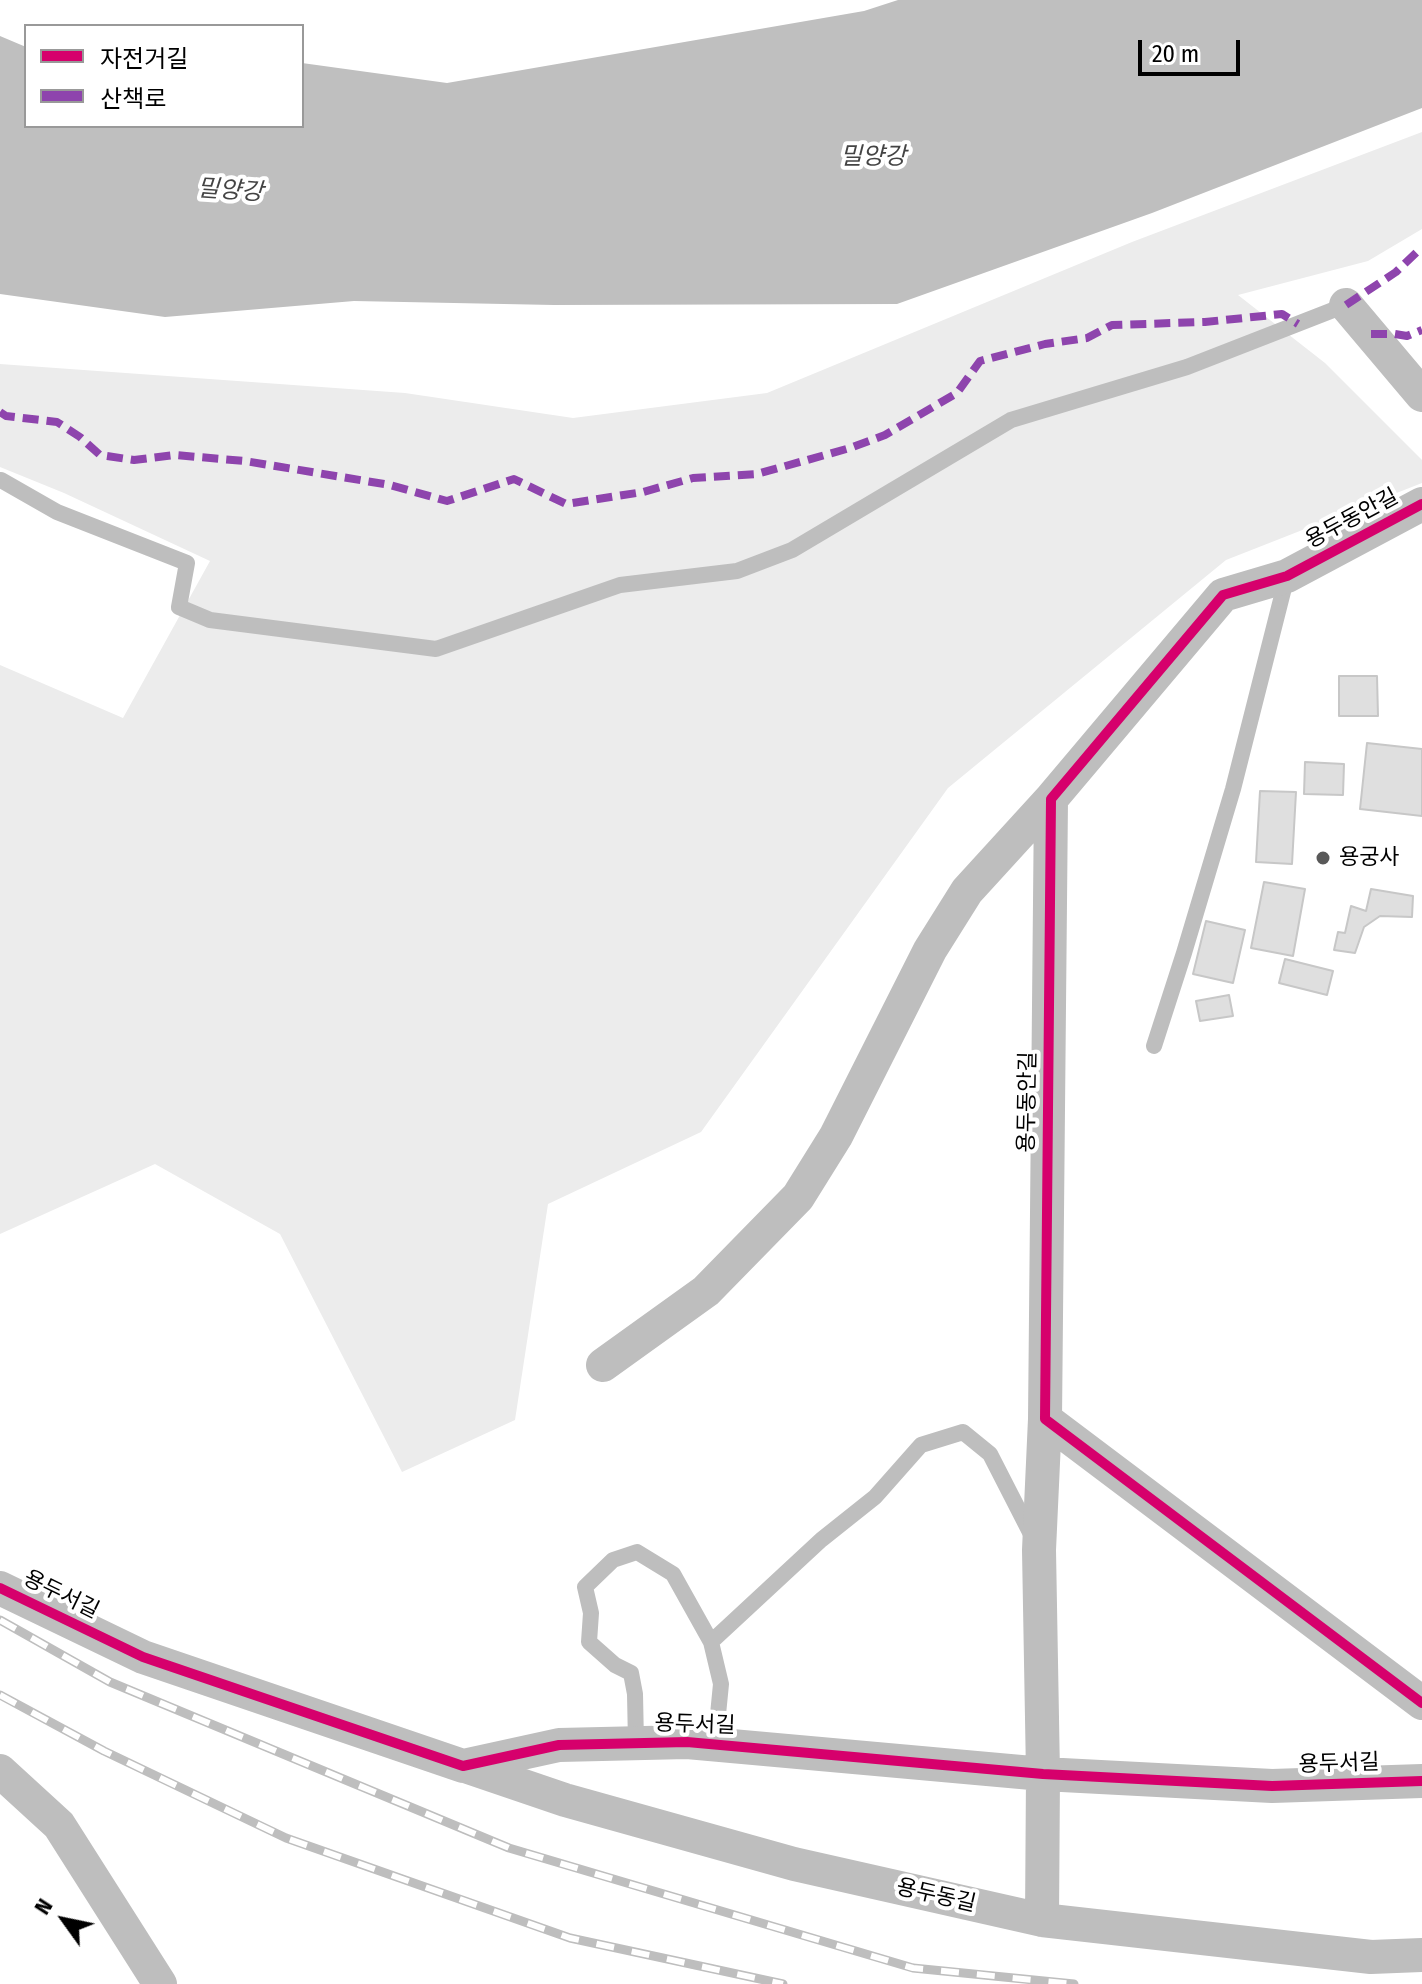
<!DOCTYPE html>
<meta charset="utf-8">
<style>
body{margin:0}
#map{position:relative;width:1422px;height:1984px;overflow:hidden;background:#fff;font-family:"Fira Sans Condensed","Noto Sans KR",sans-serif}
canvas{display:block}
.legend{position:absolute;left:24px;top:24px;width:280px;height:104px;box-sizing:border-box;background:#fff;border:2px solid #999;margin:0;padding:10px 14px;list-style:none;font-size:24px;color:#000}
.legend li{display:flex;align-items:center;gap:16px;height:40px}
.legend b{width:40px;border:2px solid #999}
.north{position:absolute;left:24px;top:1880px;width:80px;height:80px;-webkit-text-stroke:6px #fff;paint-order:stroke;rotate:303deg;font-size:22px;font-weight:700;line-height:32px;text-align:center;color:#000}
.north::after{content:'';display:block;margin:auto;width:28px;height:36px;background:#000;clip-path:polygon(50% 0,100% 100%,50% 72%,0 100%)}
.scale{position:absolute;left:1138px;top:40px;width:102px;height:36px;box-sizing:border-box;border:4px solid #000;border-top:0;padding-left:10px;font-size:24px;line-height:28px;white-space:nowrap;color:#000;-webkit-text-stroke:6px #fff;paint-order:stroke}
</style>
<div id="map">
<canvas width="1422" height="1984"></canvas>
<ul class="legend">
<li><b style="height:10px;background:#d6006c"></b>자전거길</li>
<li><b style="height:10px;background:#8e44ad"></b>산책로</li>
</ul>
<div class="north">N</div>
<div class="scale">20 m</div>
</div>
<script>
const ctx = document.querySelector('canvas').getContext('2d');
ctx.lineJoin = 'round';
function fill(path, color) { ctx.fillStyle = color; ctx.fill(path, 'evenodd'); }
function stroke(path, color, width, dash) { ctx.strokeStyle = color; ctx.lineWidth = width; ctx.lineCap = dash ? 'butt' : 'round'; ctx.setLineDash(dash || []); ctx.stroke(path); }
function write(font, color, halo, rows, align = 'center') {
  ctx.font = font + ' "Fira Sans Condensed","Noto Sans KR",sans-serif'; ctx.lineWidth = 8; ctx.setLineDash([]); ctx.textBaseline = 'middle'; ctx.strokeStyle = halo; ctx.fillStyle = color; for (const [text, x, y, turn = 0] of rows) {
    ctx.save(); ctx.translate(x, y); ctx.rotate((+turn || 0) * Math.PI / 180); ctx.textAlign = isNaN(turn) ? turn : align; if (halo) ctx.strokeText(text, 0, 0); ctx.fillText(text, 0, 0); ctx.restore();
  }
}
fill(new Path2D(`
 M1422,132V229L1368,261L1238,295L1325,363L1422,460V483L1226,560L948,788L701,1132L548,1204L515,1420L402,1472L280,1234L155,1164L0,1234V665L123,718L210,561L64,493L0,467V364L405,393L573,418L767,393L1132,242Z`), '#ececec');
fill(new Path2D(`
 M898,0H1422V108L1152,213L897,304L554,305L354,301L165,317L0,294V36L26,47V126H302V63L447,83L864,11Z`), '#bfbfbf');
const building = new Path2D(`
 M1339,676H1377L1378,716H1339Z
 M1367,743L1422,749V816L1360,809Z
 M1305,762L1344,764L1343,795L1304,794Z
 M1260,791L1296,792L1292,864L1256,862Z
 M1264,882L1305,889L1293,956L1251,948Z
 M1371,889L1413,896L1412,917L1380,916L1364,927L1355,953L1334,950L1338,932L1345,933L1351,906L1366,911Z
 M1206,921L1245,930L1233,983L1193,974Z
 M1285,959L1333,971L1327,995L1279,983Z
 M1229,995L1233,1016L1200,1021L1196,1001Z`);
fill(building, '#dfdfdf');
stroke(building, '#c7c7c7', 2);
stroke(new Path2D(`
 M1,480L57,512L187,563L179,607L210,620L436,649L620,585L737,571L792,550L1011,420L1187,367L1346,305
 M1154,1046L1184,953L1233,789L1287,576
 M636,1743L635,1694L631,1673L615,1665L589,1642L591,1613L585,1587L613,1560L637,1552L673,1574L711,1642
 M715,1745L721,1684L711,1642L821,1540L875,1497L921,1445L963,1432L990,1454L1033,1538`), '#bebebe', 16);
stroke(new Path2D(`
 M1346,305L1422,395
 M1422,504L1287,576L1223,595L1051,799L1045,1419L1422,1703
 M603,1365L706,1291L798,1197L836,1136L930,950L967,891L1051,799
 M0,1588L143,1657L463,1766L559,1745L687,1742L1043,1774L1272,1786L1422,1781
 M465,1766L565,1800L794,1864L1042,1920L1371,1957L1422,1955
 M0,1771L59,1825L160,1984
 M1042,1920L1043,1774L1039,1550L1045,1419`), '#bebebe', 34);
const rail = new Path2D(`
 M0,1620L110,1682L509,1848L913,1968L1074,1984
 M0,1695L104,1751L286,1838L570,1938L783,1984`);
stroke(rail, '#bebebe', 9);
stroke(rail, '#fff', 6, [18]);
stroke(new Path2D(`
 M1346,305L1396,272L1422,247
 M1371,334H1395L1407,336L1422,330
 M0,412L6,416L57,422L80,437L100,455L134,460L175,455L245,461L390,485L447,501L514,479L566,504L643,492L693,478L757,474L850,448L885,435L957,393L980,361L1045,344L1087,338L1112,325L1205,322L1282,314L1298,324`), '#8e44ad', 8, [16, 8]);
stroke(new Path2D(`
 M1422,504L1287,576L1223,595L1051,799L1045,1419L1422,1703
 M0,1588L143,1657L463,1766L559,1745L687,1742L1043,1774L1272,1786L1422,1781`), '#d6006c', 10);
for (const [x, y, r, color] of [
 [1323,858,8,"#595959"]
]) { const dot = new Path2D(); dot.arc(x, y, r, 0, 2 * Math.PI); ctx.fillStyle = color; ctx.fill(dot); stroke(dot, '#fff', 3); }
write('22px', '#000', '#fff', [
 ["용두동안길",1352,519,-28],
 ["용두동안길",1028,1102,-89],
 ["용두서길",61,1595,26],
 ["용두서길",695,1725,2],
 ["용두서길",1339,1764,-2],
 ["용두동길",936,1896,13]
]);
write('22px', '#000', '#fff', [
 ["용궁사",1339,858]
], 'left');
write('italic 24px', '#444', '#fff', [
 ["밀양강",873,157],
 ["밀양강",230,191,4]
]);
</script>
